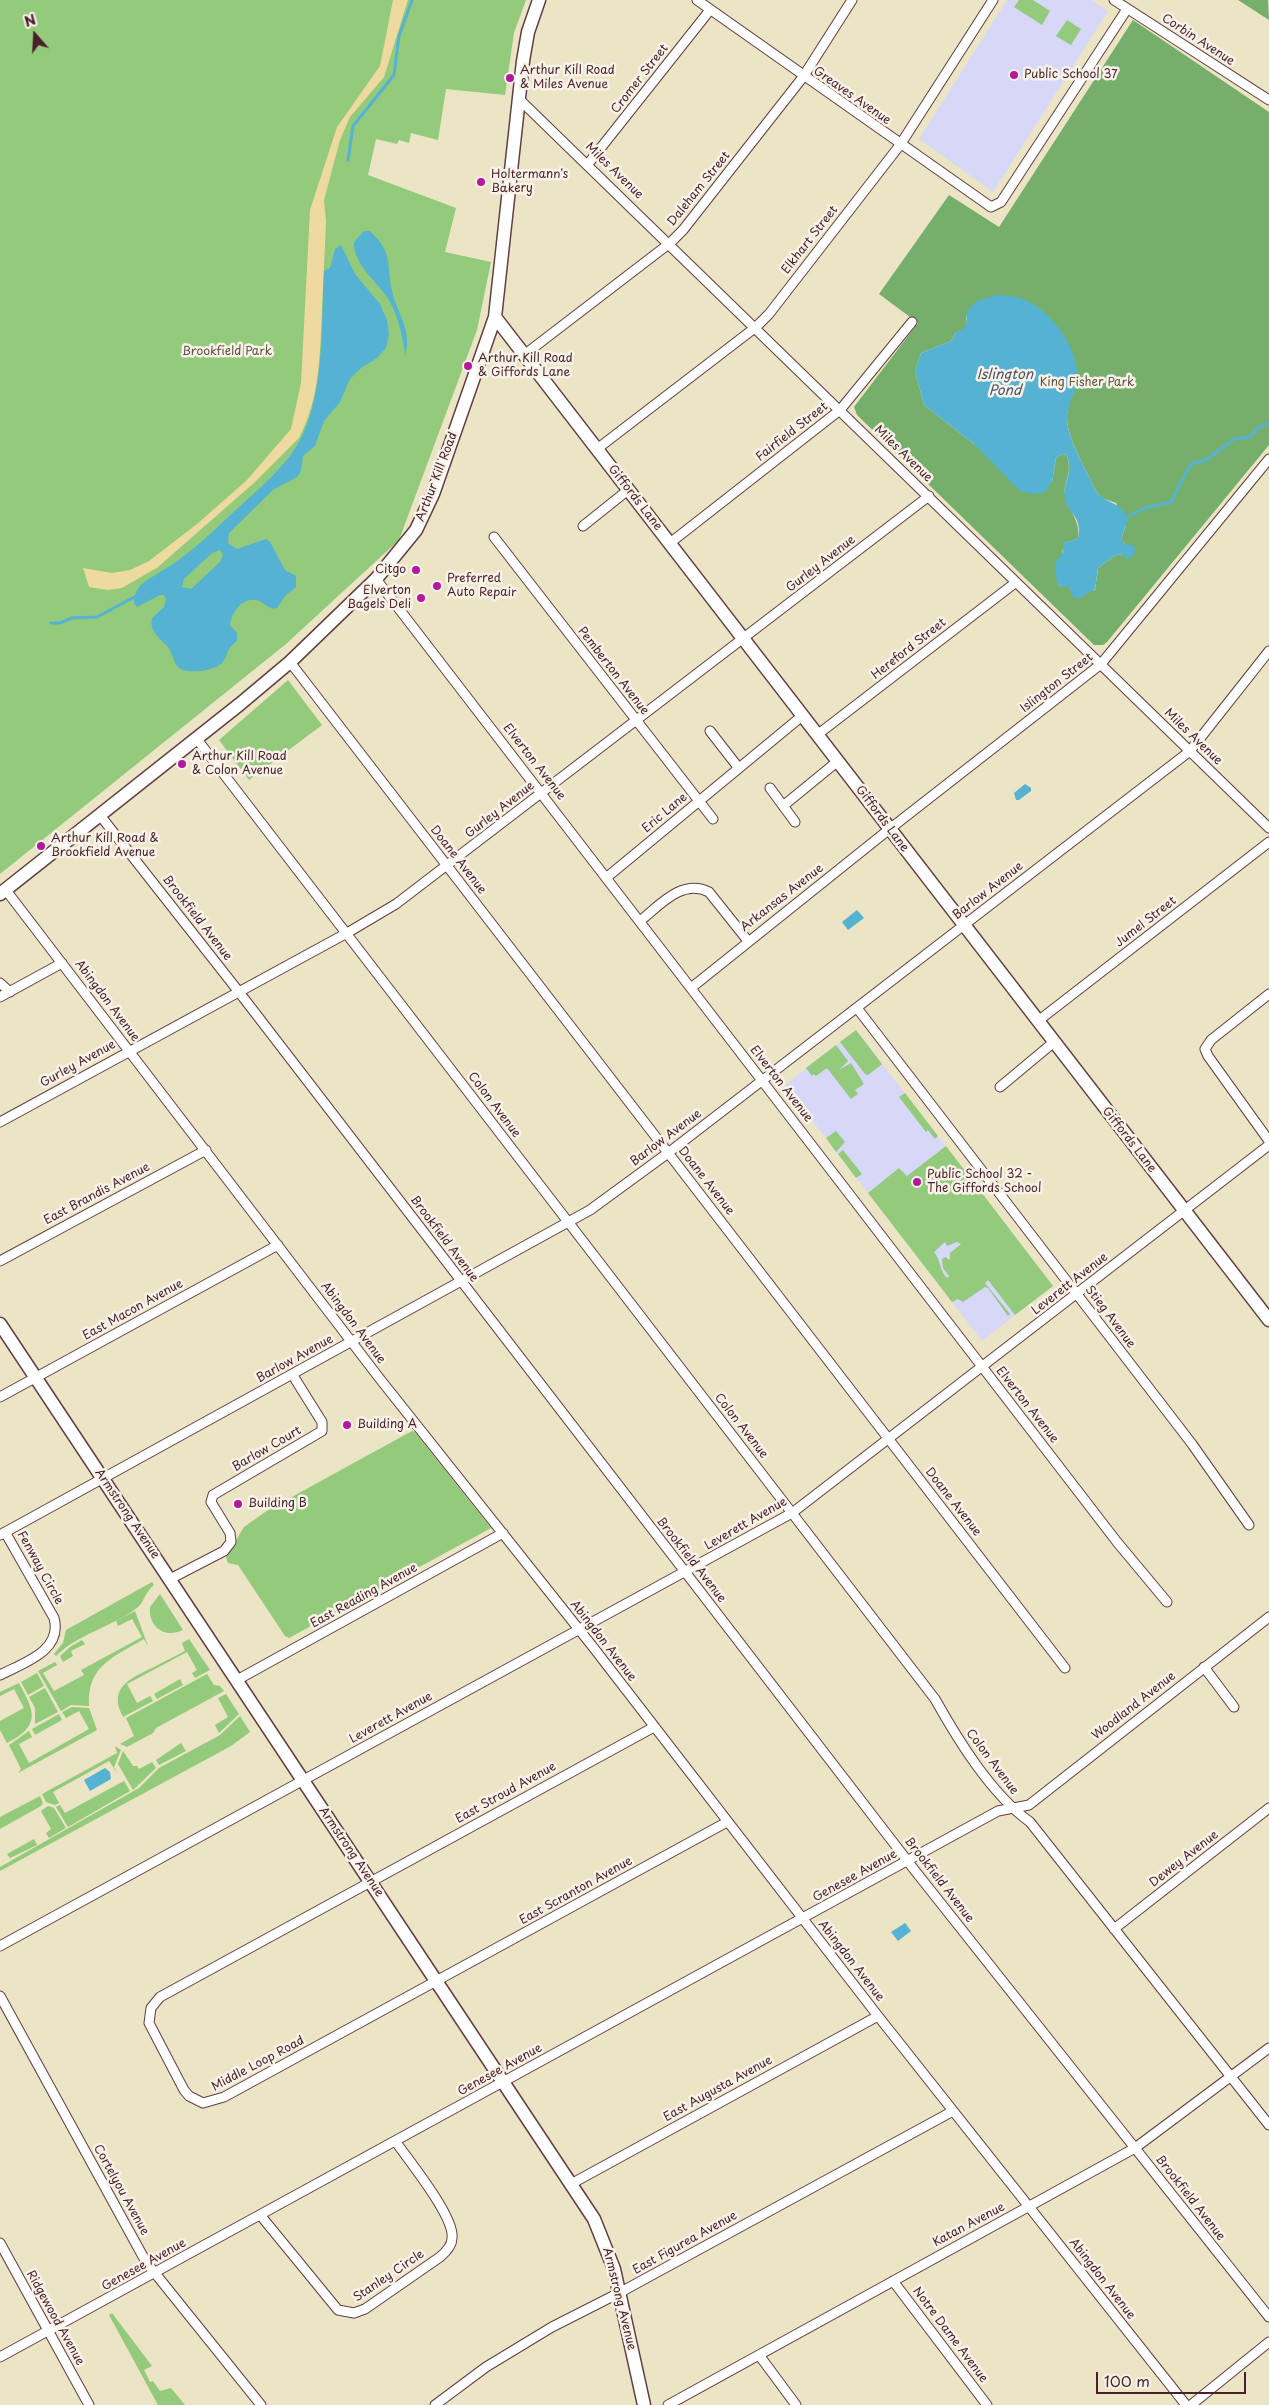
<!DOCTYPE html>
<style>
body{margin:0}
#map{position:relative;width:1269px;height:2405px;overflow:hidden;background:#ebe4c5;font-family:"Playpen Sans",sans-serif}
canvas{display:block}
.north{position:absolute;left:10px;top:10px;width:50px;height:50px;-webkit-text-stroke:4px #f7f3e8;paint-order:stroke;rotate:341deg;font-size:14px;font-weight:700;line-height:20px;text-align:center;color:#4a1f2b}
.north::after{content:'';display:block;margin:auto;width:18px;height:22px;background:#4a1f2b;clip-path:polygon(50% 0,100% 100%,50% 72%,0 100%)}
.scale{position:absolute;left:1096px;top:2372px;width:150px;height:22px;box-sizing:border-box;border:2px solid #4a1f2b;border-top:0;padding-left:6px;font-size:15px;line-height:18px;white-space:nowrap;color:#4a1f2b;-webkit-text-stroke:4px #f7f3e8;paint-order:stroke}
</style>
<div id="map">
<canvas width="1269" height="2405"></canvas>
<div class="north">N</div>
<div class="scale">100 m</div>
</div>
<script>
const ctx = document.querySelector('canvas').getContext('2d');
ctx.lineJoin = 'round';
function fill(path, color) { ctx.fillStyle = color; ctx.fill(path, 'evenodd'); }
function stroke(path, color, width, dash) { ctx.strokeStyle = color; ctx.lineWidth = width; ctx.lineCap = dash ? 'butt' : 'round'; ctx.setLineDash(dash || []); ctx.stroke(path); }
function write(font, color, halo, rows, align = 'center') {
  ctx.font = font + ' "Playpen Sans",sans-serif'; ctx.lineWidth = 5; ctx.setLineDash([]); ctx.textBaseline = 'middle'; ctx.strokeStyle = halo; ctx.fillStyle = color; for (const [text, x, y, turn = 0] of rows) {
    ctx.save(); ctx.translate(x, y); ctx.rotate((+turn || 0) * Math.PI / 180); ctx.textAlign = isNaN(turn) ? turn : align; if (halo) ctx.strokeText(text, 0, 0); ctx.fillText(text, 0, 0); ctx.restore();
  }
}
fill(new Path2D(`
 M1007,0H1091L1108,11L993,192L919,139Z
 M856,1030L1053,1286L982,1341L785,1085Z`), '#d7d7f8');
fill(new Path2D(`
 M0,0H526L514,33L505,95L446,89L438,140L411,133L409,143L399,140L397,144L376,139L368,175L456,208L445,252L491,262L477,330L399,540L286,644L0,874Z
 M1019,0H1033L1050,11L1042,25L1014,7Z
 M1067,20L1081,29L1071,45L1056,36Z
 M288,680L322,725L249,780L219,740Z
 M856,1030L882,1064L868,1075L865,1074L840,1042Z
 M836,1045L848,1061L839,1070L851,1063L864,1084L855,1090L858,1094L851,1099L827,1068L816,1076L814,1074L812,1076L806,1068Z
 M905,1093L938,1136L935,1139L928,1130L926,1132L899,1097Z
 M836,1131L845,1142L836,1152L826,1138Z
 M946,1146L1053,1286L1015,1315L988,1280L985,1283L1010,1314L1008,1316L988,1288L985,1287L963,1302L958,1299L952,1302L868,1193L899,1168L907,1176ZM945,1242L947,1246L957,1242L961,1244L950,1253V1259L949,1260L946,1257L942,1259L943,1268L949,1276L947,1278C939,1270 941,1260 934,1252Z
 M843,1150L862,1174L856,1178L838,1154Z
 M412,1431L415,1432L491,1528L289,1638L285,1636L238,1565L228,1563L226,1557L244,1527L268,1510Z
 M152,1582L154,1585C145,1592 144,1602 138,1607C113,1627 79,1633 56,1656L54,1654L63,1643L66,1630Z
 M160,1594L183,1630C165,1639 148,1627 150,1607Z
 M135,1611L148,1646L144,1639C114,1657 87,1665 89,1706L71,1705L61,1711L38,1671L55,1662L57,1665L43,1673L54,1691L84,1675L81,1670L142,1637L132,1619L118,1626L116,1621Z
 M189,1639L210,1670L195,1678L192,1673L197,1670L187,1652L127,1684L137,1703L150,1696L153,1701L123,1717C107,1687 131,1678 154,1667C164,1662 175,1656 185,1651L182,1643Z
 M82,1640L85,1644L71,1651L73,1656L63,1662L60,1656L70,1647Z
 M37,1673L44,1686L28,1695L21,1682Z
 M207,1674L214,1685L220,1686L224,1691L156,1728L153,1733L127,1747L120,1744L134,1736L126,1718Z
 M180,1679L183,1685L157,1699L154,1694Z
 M19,1683C34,1711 42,1725 7,1743L0,1730V1721L24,1708L14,1689L0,1696V1692Z
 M45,1688L58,1712L35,1724V1708L29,1697Z
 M226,1694L239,1714L219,1733L215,1725L228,1717L218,1698Z
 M72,1707L89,1708L97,1730L18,1773L21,1769L9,1745L29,1731L32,1737L19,1744L29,1763L89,1729L79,1711L66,1718L62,1712Z
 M59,1714L62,1720L35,1735L32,1729Z
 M240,1716L250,1732L231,1746L0,1871V1867L139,1788L159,1768L220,1735Z
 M181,1743L186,1751L159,1765L156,1760Z
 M115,1746L121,1750L114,1767L118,1774L109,1761L53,1792L59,1803L55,1805L46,1802L42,1794L117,1753Z
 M123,1751L133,1766H137L139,1769L152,1762L156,1768L133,1790L118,1764Z
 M124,1781L130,1791L68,1827L56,1807L60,1805L65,1813Z
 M40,1796L43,1803L41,1806L0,1829V1817Z
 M48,1806L54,1808L66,1828L49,1838L46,1833L51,1829L41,1811Z
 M34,1839L37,1845L10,1858L7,1854Z
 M112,2313L152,2366L144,2370L150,2382L153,2381L160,2391L171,2388L185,2405H158L109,2315Z`), '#93ca7c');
fill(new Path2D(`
 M1238,0H1268L1269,20Z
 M1133,20L1269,112V445L1107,642L1103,645H1094L857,415L854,407L918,323L879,294L949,195L999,227ZM1037,307C1065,331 1068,347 1078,381C1073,393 1067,405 1067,418C1067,439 1087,471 1096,491L1102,498L1116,503L1126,526L1121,539L1125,544L1122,554L1114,556L1098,568L1095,590L1072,592L1069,587H1061L1057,583L1064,543L1078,539C1081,520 1068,511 1065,494C1063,481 1073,476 1067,455L1062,454L1056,458L1052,482L974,444L924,405L915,371L921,353L951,341L955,333L965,329L967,325L966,317Z`), '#76ae6c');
fill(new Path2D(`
 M393,0H408L384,77L350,117L340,140L324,200L326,221C325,251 323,280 322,310C320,353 320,399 299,438L255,482L158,567L122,588L108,590L89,587L83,568L112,573L130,570L149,561L197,524L247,480L291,429L301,383L310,210L337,127L380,66Z`), '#eeda9e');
fill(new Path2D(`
 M364,231H370C394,254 386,264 392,291C397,313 413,332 405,355C403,337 398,317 390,302C380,283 353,266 354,242Z
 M341,245L355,274L380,304L387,320L389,334L386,348L377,358L361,368L350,379L340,402L324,421L315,446L303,456L301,471L297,477L273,490L229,533L228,543L237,549L266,539L270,542L285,570L296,576V587L285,596L277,608C268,610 267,604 259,601C244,595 231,612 230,625L237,633V641C224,651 229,655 222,663C215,671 185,675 178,667C173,662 173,653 168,647C160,638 149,632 152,618L164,607L166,599L164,595H160L137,607L134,603C135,596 136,590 141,585C150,577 163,571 173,564C191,551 209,536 225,520C247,499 271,480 290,456C326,410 321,327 324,271L330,268L335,249ZM220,550L223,555L220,562L191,589L182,587L184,579L212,553Z
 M997,295C1004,296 1011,296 1017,297C1050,307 1077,345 1078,379C1078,390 1066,404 1067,420C1068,441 1087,471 1096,491C1106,505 1121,500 1128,520L1121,539L1125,544L1134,546L1136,550L1132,557L1127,559L1122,554L1114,556L1098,568L1095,589L1078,599L1073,597L1069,587H1061L1057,583L1055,564L1063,552V543L1078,539C1083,515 1067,514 1065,498C1062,481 1074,477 1067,455L1062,454L1056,458L1052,482L1044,493L1033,494L1020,491L974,444L924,405L915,371L921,353L951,341L955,333C971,326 965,326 967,311L977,301Z
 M1025,784L1031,788V791L1019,800H1016L1014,793Z
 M857,910L864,918L848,930L842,922Z
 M105,1768L110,1772L111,1779L90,1791L84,1780Z
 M905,1923L911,1931L898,1941L891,1932Z`), '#55b2d3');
stroke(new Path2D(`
 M348,160L353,126L394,75L399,36L412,0
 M1127,517L1145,508L1171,502L1191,464L1206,460L1234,439L1250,437L1258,428L1269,423
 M51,623H60L72,618L97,617L140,594`), '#55b2d3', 3);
const street = new Path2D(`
 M697,0L991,207L1001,202L1127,9
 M1114,0L1269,100
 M520,100L1269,828
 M588,164L710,10
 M524,355L670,243L683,230L803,77L852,0
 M597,449L756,327L769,314L900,145L993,0
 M583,526L628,490
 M494,537L713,819
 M670,543L840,410L912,322
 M376,579L1117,1542L1167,1602
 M290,662L1065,1668
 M710,731L738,767
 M817,735L1015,583
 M196,738L935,1699C958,1740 991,1794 1030,1822L1269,2125
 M770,788L795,822
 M783,806L838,761
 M99,814L239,992L916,1872L1269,2317
 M606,878L802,716
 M5,889L380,1379L593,1647L878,2016L1186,2405
 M640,921C659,906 682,878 709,892L748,941
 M0,983L10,992
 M691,988L882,835L1101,664L1269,459
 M1269,994L1211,1040L1205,1049L1208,1056L1269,1141
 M0,997L62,963
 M857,1008L1192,1444L1249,1525
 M1038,1021L1269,842
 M1000,1087L1054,1042
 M0,1122L347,933L396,904L929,496
 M0,1261L206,1150
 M0,1397L278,1245
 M0,1535L590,1210L668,1153L1190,751L1269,651
 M170,1579L224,1551L231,1542L230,1533L211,1502L213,1495L322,1431V1422L292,1374
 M1204,1667L1234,1707
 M0,1675C23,1663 63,1651 54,1618L5,1532
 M237,1680L503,1533
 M654,1727L160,1997L151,2008L149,2023L184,2090L189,2096L203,2103L224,2097L727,1822
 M1114,1929L1269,1808
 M0,1946L792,1513L1269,1145
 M0,1996L146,2262L261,2405
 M571,2184L878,2016
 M261,2216L338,2310L354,2313L365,2309L440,2257C446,2252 452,2246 452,2238C455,2217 409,2161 396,2142
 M0,2243L89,2405
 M893,2281L987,2405
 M759,2355L796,2405
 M0,2357L998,1811L1029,1805L1269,1617
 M435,2405L486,2367L552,2327L619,2293L953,2111
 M668,2405L1135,2148L1269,2048
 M1191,2405L1269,2342`);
const secondary = new Path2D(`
 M495,317L1269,1320
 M0,894L240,704L290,662L376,579L416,530L433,494L495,317L523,61L528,32L539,0
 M0,1324L594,2219L614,2269L644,2405`);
stroke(street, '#623d42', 11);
stroke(secondary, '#623d42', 15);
stroke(street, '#fff', 9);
stroke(secondary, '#fff', 12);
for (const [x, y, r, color] of [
 [1014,75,5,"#b5179e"],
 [510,78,5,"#b5179e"],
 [481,182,5,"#b5179e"],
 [468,366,5,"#b5179e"],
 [416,570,5,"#b5179e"],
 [437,586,5,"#b5179e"],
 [421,598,5,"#b5179e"],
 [182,764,5,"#b5179e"],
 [41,846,5,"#b5179e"],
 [917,1182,5,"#b5179e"],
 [347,1425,5,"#b5179e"],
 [238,1504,5,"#b5179e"]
]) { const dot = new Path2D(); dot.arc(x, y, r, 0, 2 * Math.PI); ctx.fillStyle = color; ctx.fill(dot); stroke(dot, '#f7f3e8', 2); }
write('12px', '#4a1f2b', '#f7f3e8', [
 ["Corbin Avenue",1198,40,33],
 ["Cromer Street",640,79,-52],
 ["Greaves Avenue",852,96,35],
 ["Miles Avenue",614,171,44],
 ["Daleham Street",699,189,-51],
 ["Elkhart Street",810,240,-52],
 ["Fairfield Street",792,432,-38],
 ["Miles Avenue",903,454,44],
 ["Arthur Kill Road",437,477,-69],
 ["Giffords Lane",635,498,52],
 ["Gurley Avenue",821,564,-38],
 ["Hereford Street",909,649,-38],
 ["Pemberton Avenue",613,671,52],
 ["Islington Street",1057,683,-38],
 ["Miles Avenue",1193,737,44],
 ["Elverton Avenue",534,762,52],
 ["Gurley Avenue",500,810,-38],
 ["Eric Lane",665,813,-40],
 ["Giffords Lane",882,819,53],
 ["Doane Avenue",458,860,52],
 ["Barlow Avenue",988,891,-38],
 ["Arkansas Avenue",782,898,-38],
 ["Brookfield Avenue",197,918,52],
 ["Jumel Street",1146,922,-38],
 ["Abingdon Avenue",107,1001,53],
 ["Gurley Avenue",78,1064,-29],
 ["Elverton Avenue",781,1084,52],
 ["Colon Avenue",494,1105,53],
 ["Barlow Avenue",666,1138,-37],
 ["Giffords Lane",1129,1140,52],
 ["Doane Avenue",706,1181,52],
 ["East Brandis Avenue",97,1194,-28],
 ["Brookfield Avenue",444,1239,53],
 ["Leverett Avenue",1070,1284,-38],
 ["East Macon Avenue",133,1310,-29],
 ["Stieg Avenue",1110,1317,53],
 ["Abingdon Avenue",353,1323,53],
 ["Barlow Avenue",295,1359,-29],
 ["Elverton Avenue",1027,1405,52],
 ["Colon Avenue",741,1426,52],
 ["Barlow Court",267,1449,-30],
 ["Doane Avenue",953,1502,52],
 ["Armstrong Avenue",127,1514,56],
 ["Leverett Avenue",746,1524,-30],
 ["Brookfield Avenue",691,1560,52],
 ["Fenway Circle",40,1568,61],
 ["East Reading Avenue",364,1596,-29],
 ["Abingdon Avenue",603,1641,52],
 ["Woodland Avenue",1134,1706,-38],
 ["Leverett Avenue",391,1718,-29],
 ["Colon Avenue",992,1762,53],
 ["East Stroud Avenue",506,1793,-29],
 ["Armstrong Avenue",351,1852,56],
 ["Dewey Avenue",1184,1859,-38],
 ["Genesee Avenue",855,1876,-29],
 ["Brookfield Avenue",939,1880,52],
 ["East Scranton Avenue",576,1891,-29],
 ["Abingdon Avenue",851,1961,52],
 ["Middle Loop Road",258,2064,-28],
 ["Genesee Avenue",500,2070,-29],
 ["East Augusta Avenue",718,2089,-29],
 ["Cortelyou Avenue",121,2190,61],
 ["Brookfield Avenue",1190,2198,52],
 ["Katan Avenue",969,2225,-28],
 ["East Figurea Avenue",685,2243,-29],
 ["Genesee Avenue",144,2265,-29],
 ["Stanley Circle",389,2276,-34],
 ["Abingdon Avenue",1102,2279,52],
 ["Armstrong Avenue",619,2299,76],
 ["Ridgewood Avenue",55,2318,61],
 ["Notre Dame Avenue",950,2335,53]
]);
write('12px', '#4a1f2b', '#f7f3e8', [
 ["Arthur Kill Road",520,71],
 ["& Miles Avenue",520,85],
 ["Public School 37",1024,75],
 ["Holtermann's",491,175],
 ["Bakery",491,189],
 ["Arthur Kill Road",478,359],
 ["& Giffords Lane",478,373],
 ["Citgo",406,570,"right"],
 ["Preferred",447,579],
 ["Auto Repair",447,593],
 ["Elverton",411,591,"right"],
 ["Bagels Deli",411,605,"right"],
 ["Arthur Kill Road",192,757],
 ["& Colon Avenue",192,771],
 ["Arthur Kill Road &",51,839],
 ["Brookfield Avenue",51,853],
 ["Public School 32 -",927,1175],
 ["The Giffords School",927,1189],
 ["Building A",357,1425],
 ["Building B",248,1504]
], 'left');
write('12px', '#605243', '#f7f3e8', [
 ["Brookfield Park",227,352],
 ["King Fisher Park",1087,383]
]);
write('italic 14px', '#4e5266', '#f7f3e8', [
 ["Islington",1005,375],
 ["Pond",1005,391]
]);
</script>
